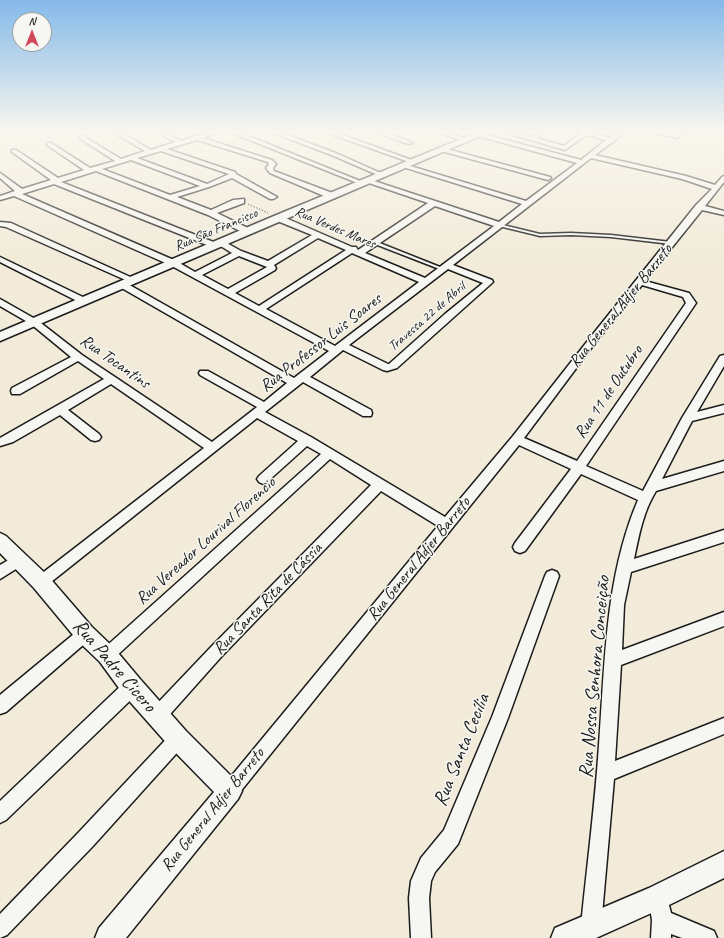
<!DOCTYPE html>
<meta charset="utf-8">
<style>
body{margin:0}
#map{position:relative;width:724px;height:938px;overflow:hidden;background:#f2ebd9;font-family:Caveat,sans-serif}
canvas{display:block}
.north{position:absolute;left:12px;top:12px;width:40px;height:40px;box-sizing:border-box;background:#f6f6f2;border:1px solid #9f9f9c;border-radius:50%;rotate:0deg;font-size:11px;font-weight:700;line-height:16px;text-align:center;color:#1c1c1c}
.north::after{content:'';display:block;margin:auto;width:14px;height:18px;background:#d1495b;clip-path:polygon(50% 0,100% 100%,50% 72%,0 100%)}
</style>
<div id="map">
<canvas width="724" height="938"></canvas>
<div class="north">N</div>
</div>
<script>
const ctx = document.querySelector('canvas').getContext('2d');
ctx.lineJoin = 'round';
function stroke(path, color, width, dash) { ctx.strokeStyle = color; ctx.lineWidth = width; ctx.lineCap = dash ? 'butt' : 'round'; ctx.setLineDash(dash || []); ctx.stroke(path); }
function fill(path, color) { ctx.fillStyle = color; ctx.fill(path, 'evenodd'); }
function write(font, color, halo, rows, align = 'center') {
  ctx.font = font + ' Caveat,sans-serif'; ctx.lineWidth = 3; ctx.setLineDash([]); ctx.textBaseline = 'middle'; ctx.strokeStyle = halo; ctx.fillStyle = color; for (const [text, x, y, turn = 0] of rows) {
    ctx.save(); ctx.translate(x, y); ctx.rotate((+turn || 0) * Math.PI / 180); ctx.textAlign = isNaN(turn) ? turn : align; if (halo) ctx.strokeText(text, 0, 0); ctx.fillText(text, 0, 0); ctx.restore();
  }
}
const service = new Path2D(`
 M499,224L540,234L571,233L611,235L671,242L673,243L671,244L611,237L571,235L540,236L499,226Z
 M375,242H377L445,269L442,270L375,244Z`);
const minor = new Path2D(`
 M111,131H119L151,150L175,142L155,131H163L181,141L212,131H222L203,138L272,160L276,164L273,168L274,171L335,194V198H329L270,173L266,168L269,164L268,162L197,140L167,149L235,172L236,174L277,197L273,199H270L232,178L209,187L177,197L211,210L233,200L244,199V203L217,213L250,229V233H244L208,215L96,171L61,182L216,243L220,241H223L241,251L268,261L312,235L275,220V216H281L352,247H356L358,250L428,203L366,182V180L368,179L499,222L522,204L403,167V165H407L526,201L577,163L478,136V134L480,133L581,160L606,140L586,135L565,150L500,131H511L531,137L540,131H547L537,138L564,146L581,133L575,131H586L610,138L618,131H625L614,141L595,155L686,176L715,185L722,177L724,176V182L705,206L724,211V215L702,210L645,281L689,293L696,303L586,466L643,491L682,418L720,356L724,355V366L697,412L724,405V413L692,421L662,479L724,461V471L656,491C643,512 639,535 634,559L724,530V542L631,572L624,605L622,650L724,612V626L621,665L615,761L724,718V734L614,779L601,926L598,933L591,936L584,933L581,926C587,866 595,805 599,745C605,663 605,577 638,500L581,474L525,551L520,553L515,551L513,547L515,543L571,469L519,445L236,797L230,800L224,797L221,791L224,785L438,526L381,491L221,657L164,721L158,723L152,721L150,715L152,709L211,647L371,485L330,459L112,660L107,663L102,660L99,655L102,650L321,454L307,446L267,482L263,484L259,482L257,479L259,476L298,441L257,418L46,586L41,588L36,586L34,582L36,578L204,448L111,384L68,410L99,434L101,437L99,440L95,441L91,440L60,415L13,442L0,446V438L104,379L78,361L20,394H12L11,391L12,388L71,357L31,324L0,306V299L37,320L82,355L212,442L257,407L200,375L199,373L200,371H208L264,402L287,383L120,287L119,285L120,283H126L294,378L329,351L170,265L14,196L0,200V196L15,191L0,178V173L22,189L51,180L12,152V150H16L58,178L84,170L47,145V143H51L90,168L115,161L79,138V136H83L121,159L145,151ZM161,151L229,174L207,184L137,158ZM591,158L682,179L712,189L696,205L586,343L513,436L445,517L311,437L265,412L303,382L363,416H371L372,413L371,410L310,377L343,350L383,370L387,371L397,368L493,282L492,280L453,265ZM131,160L200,186L170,195L102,169ZM54,184L212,247H215L219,245L232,253L195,272L176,261L22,194ZM435,206L494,226L425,278L365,253ZM318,238L346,250L259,306L235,293L275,270L276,268L274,265ZM352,253L419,282L335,346L266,309ZM239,256L267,267L228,289L202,275ZM448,269L483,283L445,314L389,364H388L349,345ZM642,285L683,297L686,303L577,461L524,438L592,347Z
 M227,131H236L365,183L360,184Z
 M268,131H277L338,154L385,175L380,176L334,156Z
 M322,131H332L417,162L412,163Z
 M373,131H383L413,143L408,144Z
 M434,131H444L468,140L463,141Z
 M649,131H663L676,134L679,131H686L677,138Z
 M443,148L550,177L551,178L548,180L441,151V149Z
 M0,222L11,223L137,280L133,283L130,282L6,227L0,226Z
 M0,257L87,299L88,301L87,303H81L0,262Z
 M19,554L24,556L26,560L24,564L0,579V565Z
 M552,570L557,572L559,576L508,718L458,844L435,872L431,881L429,898L431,938H411L409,898L411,881L421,858L444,830L492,717L545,576L547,572Z
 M85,627L90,629L92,634L90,639L6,712L0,714V695L80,629Z
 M132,679L138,681L140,687L138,693L6,820L0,823V801L126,681Z
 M178,731L184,733L186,739L184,745L93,846L7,935L0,938V914L79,832L172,733Z
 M658,887L665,890L671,913L714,931L717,938H682L671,934V938H651L652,920L648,897L651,890Z`);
const tertiary = new Path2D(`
 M480,131H492L0,341V332L274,216Z
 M0,533L6,536L48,576L92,627L114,648L140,679L186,731L238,783L242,791L238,799L126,938H95L99,928L214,792L170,747L124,695L100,662L78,641L34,588L0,553Z
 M724,851V878L667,906L596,938H551L555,928L649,888Z`);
stroke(service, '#1c1c1c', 3);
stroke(minor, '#1c1c1c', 3);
stroke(tertiary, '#1c1c1c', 3);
stroke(new Path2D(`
 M248,204L268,213`), '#1c1c1c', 1, [1.5, 1.5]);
fill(service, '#f6f6f2');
fill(minor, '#f6f6f2');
fill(tertiary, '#f6f6f2');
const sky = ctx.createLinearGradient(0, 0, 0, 263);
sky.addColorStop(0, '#85b9e9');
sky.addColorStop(0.5, '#f9f6ee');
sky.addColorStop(1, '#f9f6ee00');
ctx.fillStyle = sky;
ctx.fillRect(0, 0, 724, 263);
write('14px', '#1c1c1c', '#f6f6f2', [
 ["Rua Verdes Mares",335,228,23],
 ["Rua São Francisco",216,230,-23],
 ["Travessa 22 de Abril",427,317,-41]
]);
write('17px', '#1c1c1c', '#f6f6f2', [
 ["Rua General Adjer Barreto",621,306,-51],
 ["Rua Professor Luis Soares",321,343,-38],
 ["Rua Tocantins",115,362,35],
 ["Rua 11 de Outubro",609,392,-56],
 ["Rua Vereador Lourival Florencio",206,541,-42],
 ["Rua General Adjer Barreto",419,559,-51],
 ["Rua Santa Rita de Cássia",268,599,-46],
 ["Rua General Adjer Barreto",213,810,-51]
]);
write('20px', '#1c1c1c', '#f6f6f2', [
 ["Rua Padre Cicero",114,666,49],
 ["Rua Nossa Senhora Conceição",595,677,-85],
 ["Rua Santa Cecília",462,750,-68]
]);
</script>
